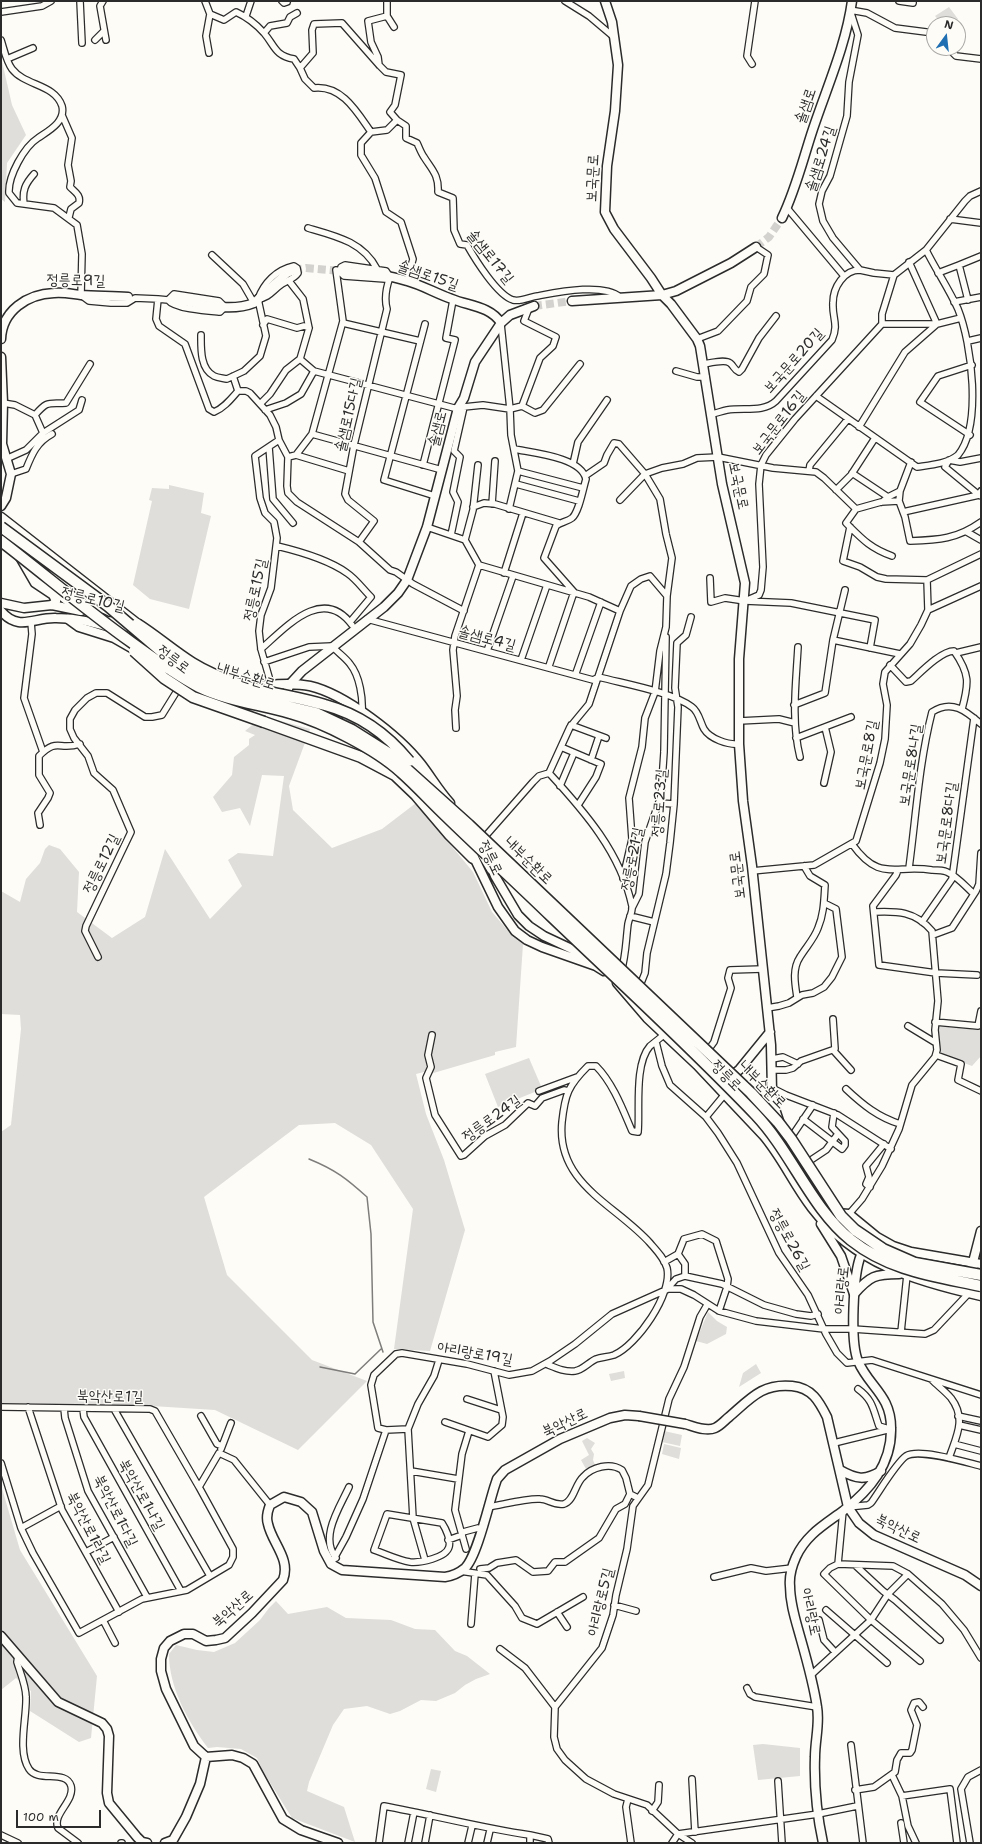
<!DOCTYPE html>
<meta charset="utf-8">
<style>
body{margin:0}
#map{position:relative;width:982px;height:1844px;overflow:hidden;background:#fdfcf7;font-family:"Shantell Sans",sans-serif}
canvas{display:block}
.frame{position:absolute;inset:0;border:2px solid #2b2b2b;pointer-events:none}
.north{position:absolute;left:926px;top:16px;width:40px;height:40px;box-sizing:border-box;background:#fdfcf7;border:1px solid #a9a8a5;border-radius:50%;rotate:15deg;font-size:11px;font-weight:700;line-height:16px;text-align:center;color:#2b2b2b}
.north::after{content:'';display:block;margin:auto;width:14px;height:18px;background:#1f6fb2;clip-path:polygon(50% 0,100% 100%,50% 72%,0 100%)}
.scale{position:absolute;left:16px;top:1810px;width:85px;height:18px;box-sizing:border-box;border:2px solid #2b2b2b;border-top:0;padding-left:5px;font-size:12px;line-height:14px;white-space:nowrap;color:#2b2b2b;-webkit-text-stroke:3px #fdfcf7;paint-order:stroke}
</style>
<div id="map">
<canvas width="982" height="1844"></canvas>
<div class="frame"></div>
<div class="north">N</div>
<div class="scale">100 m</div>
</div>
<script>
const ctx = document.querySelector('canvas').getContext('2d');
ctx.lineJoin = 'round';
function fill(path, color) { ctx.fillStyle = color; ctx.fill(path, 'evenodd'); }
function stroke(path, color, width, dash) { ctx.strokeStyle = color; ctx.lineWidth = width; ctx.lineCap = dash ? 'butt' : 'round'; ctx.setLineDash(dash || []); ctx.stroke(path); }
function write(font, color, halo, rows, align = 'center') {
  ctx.font = font + ' "Shantell Sans","Poor Story",sans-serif'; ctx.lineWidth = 3; ctx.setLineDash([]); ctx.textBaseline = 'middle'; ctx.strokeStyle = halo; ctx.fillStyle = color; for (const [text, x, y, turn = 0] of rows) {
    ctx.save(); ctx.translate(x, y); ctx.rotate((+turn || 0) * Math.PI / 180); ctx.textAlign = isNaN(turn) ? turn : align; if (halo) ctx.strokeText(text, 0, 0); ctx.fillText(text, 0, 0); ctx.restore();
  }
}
fill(new Path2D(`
 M949,7L958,19L952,24H942L935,16Z
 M1,57L12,105L26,135L7,163L5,202L1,199Z
 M169,485L204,493L201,513L211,516L189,609L150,599L133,585L152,501L149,500L152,488L169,489Z
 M263,716L310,729L289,786L293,810L332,848L382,829L416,803L473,872L492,912L509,932L523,944L516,1047L495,1052V1055L430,1074L428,1071L416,1074L426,1114L444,1160L465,1230L430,1351L394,1349L413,1209L371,1145L335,1123L299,1125L204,1197L227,1275L312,1360L367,1381L298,1450L215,1410L152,1406L1,1403V1132L11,1125L21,1029L20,1015L1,1014V891L20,902L26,879L40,863L45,849L49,845L60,849L79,872L77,912L112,938L145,917L165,849L210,919L242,886L228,860L238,853L273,856L284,776L262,775L250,826L240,808L222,812L213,797L232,775L234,757L249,745V739L255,735L245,731Z
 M938,1026L981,1030V1056L972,1066L938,1053Z
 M529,1058L541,1086L536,1088L537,1091L498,1107L485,1074Z
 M708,1312L717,1321L727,1327L726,1334L707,1344L696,1341Z
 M756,1364L761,1373L739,1387L743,1373Z
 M624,1371L625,1378L611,1381L609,1374Z
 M664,1431L682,1435L680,1446L662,1442Z
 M587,1438L595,1443L591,1449L594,1454L593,1460L595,1465L586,1469L581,1460L589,1455L582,1441Z
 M664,1444L681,1448L679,1459L662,1454Z
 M1,1485L20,1550L97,1676L91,1738L79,1742L30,1711L31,1691L16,1678L1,1690Z
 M276,1601L288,1614L327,1607L346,1618L391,1620L415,1629L435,1630L455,1651L467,1656L490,1674L476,1679L465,1685L455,1693L436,1701L421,1700L400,1711L390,1714L367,1706L344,1709L333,1725L309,1782L307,1791L344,1807L355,1842L292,1818L264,1773L257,1758L241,1749L217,1747L208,1748C188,1722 169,1687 169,1654L176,1645L197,1650L214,1652L235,1643L260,1620L269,1608Z
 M763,1744L800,1748V1776L758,1780L753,1745Z
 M431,1769L441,1771L436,1792L426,1789Z`), '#dfdeda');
stroke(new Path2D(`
 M309,1159C336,1170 347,1179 367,1197L371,1234L373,1322L383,1352
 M320,1367L355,1374L381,1349`), '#7e7d7b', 1.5);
stroke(new Path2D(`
 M756,247L769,237L782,218
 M294,270L306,268L340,271
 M534,306L572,301`), '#d3d2ce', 8, [8, 4]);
const street = new Path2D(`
 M80,1L82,43
 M103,1L100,6L106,40
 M205,1L210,14L224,20L236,12C247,17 256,24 264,33C275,46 275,56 294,59L300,68
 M282,1L284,3L287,2
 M387,1V16L394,27
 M565,1L589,16L615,38
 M899,1L913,3V1
 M1,12L42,6L51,1
 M246,16L251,1
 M264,33L270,26L287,23L290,17L297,13
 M1,40C4,49 6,61 12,69C25,86 55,84 62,106C66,122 48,131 38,138C24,147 8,176 9,193L17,203L54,208L77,225L82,254L81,295L89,301L111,303H127L135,298L158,299
 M95,40L104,31
 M948,48L956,56L981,59
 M209,53L206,36L210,14
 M7,59L33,48
 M752,64L747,56L755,1
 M379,65L378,57L371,42L368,21L387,16
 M62,115L72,138L68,165L71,181L70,187C75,192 81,195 79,203L71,209L69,217
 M397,120L387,130L371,132L361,143V155L375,178L386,212L401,222L413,259L407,281
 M371,132C357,112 342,85 314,88L305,79L300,68L313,53L312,30L314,24L342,23L379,65L386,72L401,75L395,105L390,112L397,120L406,126V138L417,143C419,147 421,153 424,157C432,170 439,175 438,192L453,198L454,230L460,244L467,245C475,259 497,295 513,300C521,302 530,297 537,296C559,292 603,283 620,297
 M24,204C22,191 25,184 34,174
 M787,208L844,276
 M950,219L981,223
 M308,228C336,236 363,242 377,269
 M212,255L243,284L254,303
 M345,265L386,271L390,277L385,279L344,276L341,273V267Z
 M294,266L297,268L298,273C294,279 288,280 282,284C273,290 269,298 258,299C264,283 276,270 294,266Z
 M938,273L959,265
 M894,275L874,273L860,270L833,238L823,221L819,204L822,191L830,176L847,116L849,82L858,35L850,10L867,13L895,28L934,33
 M289,281L303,299L309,328L300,359L314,371L454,408L483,405L510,409L522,406
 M174,294L219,301L225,307L220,312C208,311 175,309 168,300Z
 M168,300L158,299L156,319L159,326L185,344L209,409L214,412C224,408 231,399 238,391H246L250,393L270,415L276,427L279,440L288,457L287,486L288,493L297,502L359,542L390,570L396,572L413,584L464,611
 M968,300L959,265L981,256
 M954,302L981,297
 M343,323L420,341
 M425,324L384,480L435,496
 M501,324L510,409L511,435L518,471L509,509
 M882,324V314L894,275L926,250L965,201L970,196L981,191
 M263,325L267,319L297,328L304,326L309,328
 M201,335C201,348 200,369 214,376C218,378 223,378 227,379L244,371L260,356L266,336L258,299
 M697,339L718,331L747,301L751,287L764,274L768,255L756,247
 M968,341L981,338
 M704,364C710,363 725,359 730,363C734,366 734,370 739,372L742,369L759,338L776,316
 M676,371L697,377H706
 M233,376L238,391
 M816,396L917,467C931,465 947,464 958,455C982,426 972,344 958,309C949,289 936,270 926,250
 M3,403L15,405L35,415L43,433
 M260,404L270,394L286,370L300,359
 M522,406L540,358L553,346L556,337L524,321L529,308
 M522,406L535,413L543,410L580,364
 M265,410L286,403L301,394L314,371
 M712,414C717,413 722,411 727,410C744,407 763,413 776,401L832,340C839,324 832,318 833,303C833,287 844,270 860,270
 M35,415C48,400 48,404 66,403L90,364
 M859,427L905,352L937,324L909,262
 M312,434L442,470
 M970,435L920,402L938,376L972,365
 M269,447L273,499L293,523
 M514,449C533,453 581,457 586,479C583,489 579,512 572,518C567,522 560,522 556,526L544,558L574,592L549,666
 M296,455L312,434L343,321L336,270
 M288,457L296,455L349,471
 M981,458L960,462L949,460L945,467L979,495L981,491
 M6,459L26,450L43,433L79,410L82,400
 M573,464L578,442L607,400
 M423,465L455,340L446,338L453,300
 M518,471L583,488
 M809,471L810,465L848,419
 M852,473L888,497
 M11,474L26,469C32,454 37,442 52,434
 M585,476L604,463L607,455L614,443L619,444L645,474L660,499L666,534L672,558L667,596
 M516,484L579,501
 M836,490L851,475L875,438
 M900,491L899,501L905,517L910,541C939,540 957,539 981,522
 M620,500L645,474L662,468L683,464L697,458L718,457L773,468L816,472L824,478L856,509
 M882,502L888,497L900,491L911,462
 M492,504L495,461
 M473,507L484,503L495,504L559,523
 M903,512L979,495L981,496
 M427,527L465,540L479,565L589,597L620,611
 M850,527L843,561L860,567L877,577L886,579L927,580L981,554
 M967,532L981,540
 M451,535L458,502L453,492L460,457L454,451L464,407
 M465,540L473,510L478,465
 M359,542L374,521L348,500L345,494L354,445L387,309C384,298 386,288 390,277
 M277,546C298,551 329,560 347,573C356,579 363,589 371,597L350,622
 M892,556C870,548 862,539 846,523L856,509L881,502L899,501
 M504,573L523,513
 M710,578L711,602L725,598L745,601L791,603L875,620L870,648
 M927,580L928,610
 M745,601L759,595L761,590L763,567L759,484L761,465L766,455L795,419L882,324H937L961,318
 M367,619L593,680L599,677
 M31,622L32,634L24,698L43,752
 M833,640L900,654
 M798,647C796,683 791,721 800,757
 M261,649C286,627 323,585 352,625
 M487,651L513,576
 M956,653L981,647
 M521,660L547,585
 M264,662L309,647L332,646C338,653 345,657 350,664C360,676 363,699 362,713
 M890,665L906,682L911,681C921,672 941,651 954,651C970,674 969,683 962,709
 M576,673L601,602
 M599,677C625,684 672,692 692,707C699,712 700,722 704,729C710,739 728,745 739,744
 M271,684L261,649L259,631L261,615L271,588L277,538L274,522L265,513L260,498L255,456L279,440
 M794,705L825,693L833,640L845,590
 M739,721L779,719L795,723
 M571,725L606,738
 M456,728L455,710L457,696L453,650L455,636L479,565
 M796,738L851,717
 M561,747L601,764L596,777L578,805
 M591,760L599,736
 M549,773L570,727L589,704L620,611L631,586L641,579L650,576L667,596L666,627L660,651L655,692L645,718L642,747L629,798L632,839L623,878
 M549,773C584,811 621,853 632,906C633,911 629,918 628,924C626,939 626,956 621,972
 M824,783L831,752L825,727
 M560,786L574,753
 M660,803L674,804
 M40,825L38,813L48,798L50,793L39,775V756C58,737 58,751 80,744
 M482,840L533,782L539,776L549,773
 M852,844C880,883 894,864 932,870C937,870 943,870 947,872C957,876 966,887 974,894
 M909,868C916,816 919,763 932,712C952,699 966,711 981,724
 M898,870L896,875L873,906L879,965L936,973L977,975
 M752,871L814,865L856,841L880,763L885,739L887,705L883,684L885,672L910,644L921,625L928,610L981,586
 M632,908L639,894L645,842L661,796L664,752L666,637
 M630,916L654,922
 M922,922L952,879L974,718
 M933,935L952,928L976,891L979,884L981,853
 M98,957L85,931L86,926L131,832L113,790L94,773L88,756L74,738L70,729V719L75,710L87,698L96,693H107L145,717H152L162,715L180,686
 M639,988L645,973L647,953L666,874L670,843L674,804L678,707L675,688L677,643L686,635L691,617
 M797,997C795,984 792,969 800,957C806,947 814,939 818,928C824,914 824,900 825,885L810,876L804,866
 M767,1008L779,1006L789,1003L802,995L813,993L824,987L832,977L842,957L836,909L824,903
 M935,1022L978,1026L981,1011
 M908,1026L936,1043
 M432,1035L428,1055L431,1067L426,1078L435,1115L461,1156L464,1155L485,1136L505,1125L528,1103L535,1106L542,1098L564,1090L568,1091
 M656,1042L662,1066L670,1085L706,1117L718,1133L737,1163L779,1253L808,1295L826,1334L837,1353L847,1363L872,1360L981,1395
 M833,1050L851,1070
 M706,1053L714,1042L731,988L728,978L730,970L763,969
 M936,1055L961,1064L958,1080L981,1091
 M772,1059L783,1057L798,1064
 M773,1070H786L793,1068L801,1061L835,1049L833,1019
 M772,1088L786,1095L838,1115L891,1149
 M846,1089C863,1105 878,1117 900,1124
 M539,1091L577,1077
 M706,1117L725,1094
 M803,1119L842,1149L845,1145V1141L832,1127L834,1113
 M790,1139L813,1105
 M805,1164L826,1150L838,1134
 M870,1187L866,1184L869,1177L866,1166L884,1144
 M849,1214L862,1199L882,1166L899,1129L912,1085L935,1057L937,1050L935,1030L938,1001L932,931C915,911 897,911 874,912
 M678,1254L685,1264V1276
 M664,1262L678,1254L684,1239L702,1234L716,1241L728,1279L727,1287L719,1311
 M666,1290L676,1279L685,1276L722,1284L764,1305L796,1314L811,1316L818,1314
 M901,1332L907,1275
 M546,1364C556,1368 564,1372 575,1371C583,1370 589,1362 596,1359C602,1357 608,1357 614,1355C637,1345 673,1294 667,1268C664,1258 657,1251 650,1243C615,1204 556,1184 562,1122C565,1094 568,1086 588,1066H596C613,1083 623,1110 632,1131L638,1132C640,1110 634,1064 650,1046C655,1042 660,1038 665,1034
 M932,1380C938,1386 945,1391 951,1398C967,1419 956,1437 949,1458
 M858,1389C873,1400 873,1409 879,1426L889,1429
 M467,1399L501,1410
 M1,1407L150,1409L155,1411L199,1487L219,1453L234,1460L270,1505
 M28,1407L62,1510L119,1612
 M64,1408L65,1418L88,1491L147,1597
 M83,1409L84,1417L181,1591
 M114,1409L210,1576
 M201,1416L217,1444L222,1446
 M958,1416L981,1421
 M445,1422L488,1437L502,1425L503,1417L494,1371
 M959,1425L981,1430
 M408,1429L386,1430L378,1428L371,1385L374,1375L396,1354L402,1353L467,1364L509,1375L532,1371L550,1361L575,1344L612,1314L668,1289H681L694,1295L719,1311L756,1321L824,1329H853L925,1334L934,1330L969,1293
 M834,1443L891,1429
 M954,1444L981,1451
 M221,1449L231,1423
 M1,1463L21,1528L33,1553L79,1633L142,1599L187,1590L229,1565L233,1557V1549L199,1487
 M411,1471L458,1479
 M488,1507C502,1505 526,1498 540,1499C548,1499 554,1506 564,1504C574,1501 575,1484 583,1477C592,1467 610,1462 622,1470L626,1478L630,1494L638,1498
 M848,1507L868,1505L871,1503C879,1492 896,1463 906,1456C919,1448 965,1462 981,1466
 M843,1511L838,1564L893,1566L908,1574L942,1604L964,1630L981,1658
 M387,1514L442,1523C446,1529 451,1540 449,1547C446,1558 420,1563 410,1562C398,1560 386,1554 374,1550Z
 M21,1528L61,1506
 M448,1540L462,1535L463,1532L478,1528L481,1529
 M466,1549L455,1510L462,1454L469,1431
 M86,1552L114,1537
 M336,1558C319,1537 340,1507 349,1487
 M425,1560L413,1518L408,1429L418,1404L434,1376L439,1360
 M331,1564L346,1537L363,1499L386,1430
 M838,1564L830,1568L824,1574L871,1620L920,1661
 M855,1565L883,1591L895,1600L940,1640
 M480,1569L489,1568L497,1563L516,1560L533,1572L548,1571L555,1562H565L599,1538L616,1509L625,1504L630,1494
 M460,1571L487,1575L515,1606L522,1618L537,1624L583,1597
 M714,1577L751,1568L766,1571L792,1568
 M614,1605L636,1611
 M826,1610L887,1663
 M557,1612L567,1627
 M103,1620L115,1643
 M819,1620L824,1640L835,1652
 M471,1624L475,1574
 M500,1649L525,1668L555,1707
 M18,1656L17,1662C20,1672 26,1686 26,1697C27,1717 17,1751 29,1769C38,1783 66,1769 71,1786C75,1801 52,1814 58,1828L78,1843
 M811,1675L871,1620L888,1594L908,1574
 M747,1688L750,1694L755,1697L817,1707
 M851,1745L863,1843
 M892,1775L902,1796L908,1826L916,1843
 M692,1779L695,1832
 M778,1781L782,1843
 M855,1790L874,1787L895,1772L897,1760L901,1753H910L912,1750L917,1725L911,1710L914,1703L919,1702L923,1707
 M902,1796L950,1789L957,1843
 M628,1799L626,1807L631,1843
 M652,1811L658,1802L659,1785
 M901,1823L904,1843
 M1,1835L18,1843
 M530,1835L548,1839L549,1843
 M121,1843H122
 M379,1843L384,1806C433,1815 481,1828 530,1835V1843
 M408,1843L414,1812
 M425,1843L430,1815
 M468,1843L472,1826
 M487,1843L490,1830
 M672,1843L678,1834L818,1814L857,1806
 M692,1843L678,1834L647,1805L614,1794L586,1779L565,1760L557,1749L554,1737L555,1707L602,1648L613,1615L616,1595L627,1549L633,1506L648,1485L669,1399L684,1367L700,1317L707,1305
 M970,1843L961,1789L968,1777L981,1770`);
const secondary = new Path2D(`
 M605,1L612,22L618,65L615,111L607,166L605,212L614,229L651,278L662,295L671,304L697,339L700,346L722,484L745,583L739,659V744L743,801L752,866L771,1045L773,1137
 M782,218C796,189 803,159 813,129C827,87 846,45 852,1
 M340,271C362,273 385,274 407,281C422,285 437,294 452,299C469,306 490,306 501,323
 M173,299C198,303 229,313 254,303L287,273L294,270
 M572,301L662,295L676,291L731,263L756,247
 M1,339C2,311 27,294 54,293C63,292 72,294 81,295C97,296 113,296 128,297
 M1,357L3,403L2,444L11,474L6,498L1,506
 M1,603L24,608L52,605L81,611
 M1,611C19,632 34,617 56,618C78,618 99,623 119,631L132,622
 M101,618L107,621L129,623
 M285,696L290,684L302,671L384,607L398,593L407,580L427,527L458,408L464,398L475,362L501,323L510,315L534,306
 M729,1077L739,1070L770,1032
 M974,1279L973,1262L981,1231
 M685,1424C693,1426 706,1432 715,1428C720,1426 725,1420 729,1417C750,1399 762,1383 792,1386C812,1388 819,1401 827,1417L848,1507L859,1523L874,1535L965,1575L981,1586
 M840,1470C856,1479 865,1481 881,1471
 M1,1636L58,1702L102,1723L107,1729L109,1736L107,1793L109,1803L137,1837L142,1842L147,1843
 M206,1757L232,1755L243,1758L253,1764L283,1819L301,1830L338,1843
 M165,1843L173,1840L186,1817L200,1784L206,1757L194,1746L166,1689L161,1671V1659L164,1648L170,1641L184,1634H193L206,1641L216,1640L225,1638L252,1613L283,1580C291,1559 272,1543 268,1524C266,1518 268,1510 270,1505L284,1497L301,1502L312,1512L324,1551L331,1564L342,1570L445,1577C452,1576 459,1573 465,1568C477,1557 489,1503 495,1485L497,1479L505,1470L560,1439L610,1418L625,1415L639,1416
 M823,1843C817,1815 814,1786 815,1757C815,1740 820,1723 817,1707C813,1680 805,1654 798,1629C794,1615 790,1601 790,1586C789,1576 792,1566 796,1557C806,1535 824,1525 843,1511C870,1490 892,1464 891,1428C891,1395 869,1387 858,1361C850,1342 853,1274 861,1255C863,1249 871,1243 876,1238`);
const primary = new Path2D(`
 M1,517L142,627
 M1,534L20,550
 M20,557L35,583L53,595L56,601L52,605
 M35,570L45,583L79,610
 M68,619L79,627L114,638L135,650
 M178,682L207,697
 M252,686C271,685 291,682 310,686C345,694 399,736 421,764C431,777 439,791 450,803
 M219,701L236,705H247
 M347,717L382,745
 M462,836L470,849L498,907L515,931L527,940L542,947L596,966L604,971
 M490,864L495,876L518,915L529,926L544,936L593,959
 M617,983L647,1018L697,1065L763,1135C782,1157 794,1185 812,1208C855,1264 915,1281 981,1296
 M773,1103L779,1121
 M836,1213L849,1214L877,1237L893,1246L911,1252L981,1264
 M821,1224L841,1256L854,1294C870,1276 875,1274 899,1274`);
const highway = new Path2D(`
 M264,722L361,757L395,775L416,795L450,835L473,858
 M409,761L432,787
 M482,852L492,869`);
stroke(street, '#2b2b2b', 8);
stroke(secondary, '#2b2b2b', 11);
stroke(primary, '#2b2b2b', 11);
stroke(highway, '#2b2b2b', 13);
stroke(street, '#fdfcf7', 5.5);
stroke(secondary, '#fdfcf7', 8);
stroke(primary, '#fdfcf7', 8);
stroke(highway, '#fdfcf7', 10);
const secondaryBridge = new Path2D(`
 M639,1416L685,1424`);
const highwayBridge = new Path2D(`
 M1,527L108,606L169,658L192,674L245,696L316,713L352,730L390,754L469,825L751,1093L778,1122L791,1139L841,1216L855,1230L883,1249L915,1263L981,1275
 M1,541C44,574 86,610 131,642C153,658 174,674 199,687C228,701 260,704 290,713C323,722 376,749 401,772C417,786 431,802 446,816C481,850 517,883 552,917C620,982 690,1046 756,1115C792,1153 811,1208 851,1240C890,1271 935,1276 981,1286
 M137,624C156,636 173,651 192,663C205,671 221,678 236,683C265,693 295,696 325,705C358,714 387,734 409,761
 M134,651L164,678L193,697L264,722`);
stroke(secondaryBridge, '#2b2b2b', 11, []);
stroke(highwayBridge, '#2b2b2b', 13, []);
stroke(secondaryBridge, '#fdfcf7', 8);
stroke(highwayBridge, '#fdfcf7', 10);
write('15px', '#2b2b2b', '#fdfcf7', [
 ["솔샘로",806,106,-71],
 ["솔샘로24길",821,159,-72],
 ["보국문로",593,178,-87],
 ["솔샘로17길",490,257,51],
 ["솔샘로15길",428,276,19],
 ["정릉로9길",76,281,1],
 ["보국문로20길",794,361,-48],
 ["솔샘로15다길",349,415,-77],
 ["보국문로16길",779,423,-52],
 ["솔샘로",438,429,-76],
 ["보국문로",738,486,78],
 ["정릉로15길",256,590,-78],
 ["정릉로10길",93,600,13],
 ["솔샘로4길",487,639,15],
 ["정릉로",173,660,37],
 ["내부순환로",246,677,17],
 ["보국문로8길",867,755,-79],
 ["보국문로8나길",911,765,-81],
 ["정릉로23길",660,803,-86],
 ["보국문로8다길",947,823,-82],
 ["정릉로",490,858,64],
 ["정릉로21길",633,859,-79],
 ["내부순환로",528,861,44],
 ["정릉로12길",102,864,-64],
 ["보국문로",738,875,-97],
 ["정릉로",726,1076,46],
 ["내부순환로",762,1085,45],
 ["정릉로24길",492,1119,-36],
 ["정릉로26길",789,1240,61],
 ["아리랑로",842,1290,-84],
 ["아리랑로19길",475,1354,10],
 ["북악산로1길",110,1397,1],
 ["북악산로",565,1423,-25],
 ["북악산로1나길",141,1495,61],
 ["북악산로1다길",115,1511,63],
 ["북악산로1라길",88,1528,63],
 ["북악산로",898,1529,26],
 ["아리랑로5길",601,1602,-76],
 ["북악산로",233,1609,-41],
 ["아리랑로",810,1612,78]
]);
</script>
